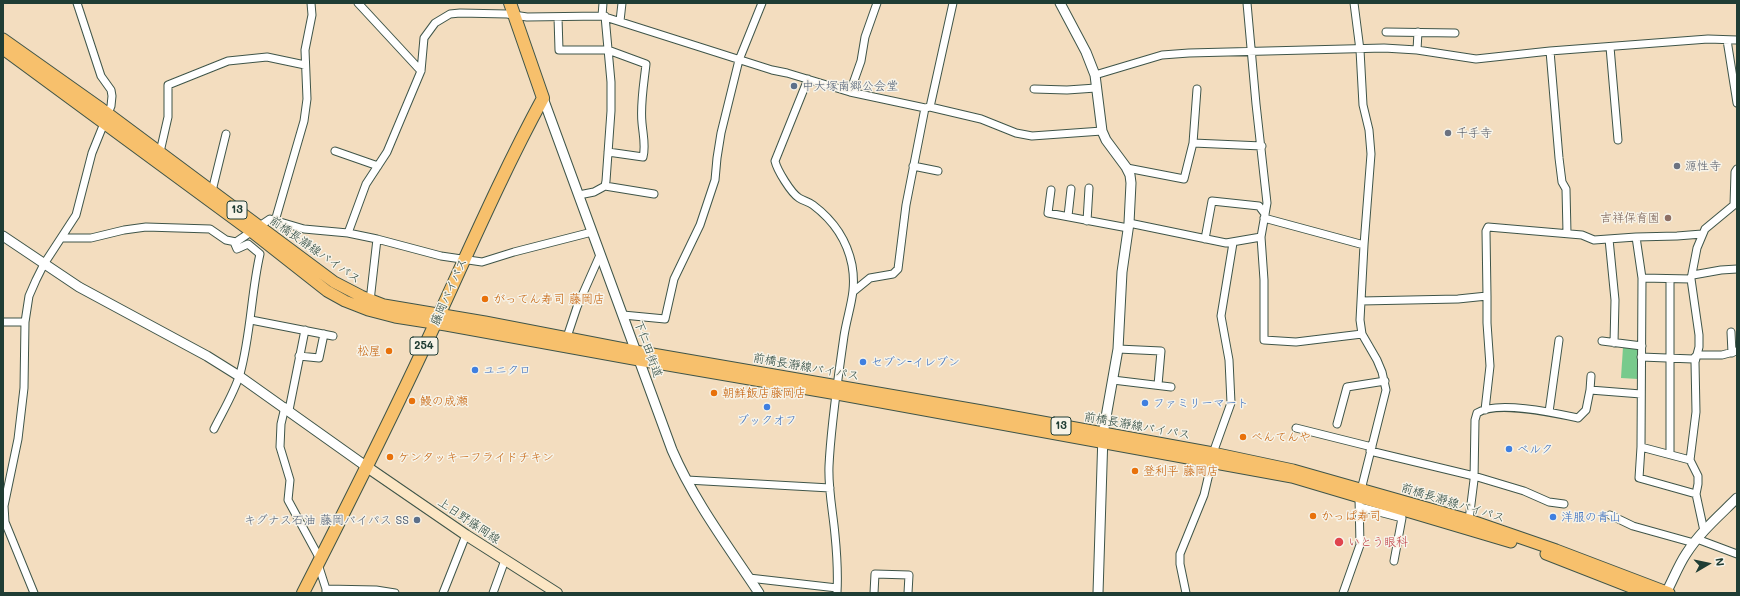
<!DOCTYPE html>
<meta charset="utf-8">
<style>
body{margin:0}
#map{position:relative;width:1740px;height:596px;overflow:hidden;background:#f3ddbf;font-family:Mali,sans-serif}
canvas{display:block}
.frame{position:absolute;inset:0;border:4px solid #1f3d34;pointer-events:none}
.north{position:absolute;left:1688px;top:544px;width:40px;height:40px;-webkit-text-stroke:3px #f7f3e8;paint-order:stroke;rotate:81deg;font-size:11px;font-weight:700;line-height:16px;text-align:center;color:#1f3d34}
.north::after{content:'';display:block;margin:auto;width:14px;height:18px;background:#1f3d34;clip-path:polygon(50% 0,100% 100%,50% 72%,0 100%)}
</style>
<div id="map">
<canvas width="1740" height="596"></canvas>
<div class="frame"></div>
<div class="north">N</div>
</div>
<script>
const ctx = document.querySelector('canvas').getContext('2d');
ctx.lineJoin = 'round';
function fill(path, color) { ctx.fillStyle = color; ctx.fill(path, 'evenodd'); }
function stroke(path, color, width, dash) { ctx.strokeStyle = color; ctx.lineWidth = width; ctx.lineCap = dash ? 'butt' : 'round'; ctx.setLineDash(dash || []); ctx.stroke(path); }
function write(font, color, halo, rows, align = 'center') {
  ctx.font = font + ' Mali,"Klee One",sans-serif'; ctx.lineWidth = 3; ctx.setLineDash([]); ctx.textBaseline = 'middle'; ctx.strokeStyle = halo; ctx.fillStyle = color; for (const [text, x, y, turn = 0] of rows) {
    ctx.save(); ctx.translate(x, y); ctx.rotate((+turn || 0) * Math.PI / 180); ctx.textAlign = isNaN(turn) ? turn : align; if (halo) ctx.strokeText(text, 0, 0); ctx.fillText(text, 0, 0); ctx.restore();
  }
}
fill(new Path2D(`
 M1623,347L1637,348L1638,349V379L1621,378Z`), '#78ca8c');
const minor = new Path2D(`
 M358,3L421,71
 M602,16L603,3
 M558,17L559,50H608L646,64C644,83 640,104 642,123C643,135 646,146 643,157L608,152
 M620,21L622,3
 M1386,32L1455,33
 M1727,40L1737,103
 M1610,47L1618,140
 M1417,50L1418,32
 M1550,51L1559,158L1562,182L1566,189L1567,233
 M1095,75L1162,55L1189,53L1384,48L1417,50L1476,59L1550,51L1708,39L1737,40
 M808,79L775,161C777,170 791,193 799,198C804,201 809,202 813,205C833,220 847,240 852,265C857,293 848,310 844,336C838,379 831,423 829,466C828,489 833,512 835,535C837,555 838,574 837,593
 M1034,89L1067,90L1096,88
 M850,92L861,61L865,37L877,3
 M930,107L953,3
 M1193,143L1197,89
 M335,151L378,166
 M160,152L168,117V85L228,61L267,57L305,65
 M913,166L938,171
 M1127,168L1184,179L1193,143L1262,146
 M605,186L654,194
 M1051,190L1048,213L1128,228
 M212,191L226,134
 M579,195L594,192L605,186L606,181L611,111V82L605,16
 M1068,216L1071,189
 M1264,218L1364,245
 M275,221L304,121L307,99L305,50L312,15L311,3
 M1087,221L1089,188
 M1129,223L1226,243L1261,237L1267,203L1256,104L1247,3
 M348,233L366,184L387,152L421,71L424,38L435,23L450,14L460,13L507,14L527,17L602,16L772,70L787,73L850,92L925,108L930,107L981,119L1016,133L1032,136L1102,131
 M1261,237L1264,280V340L1296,342L1362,334
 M1636,237L1677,236L1702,234
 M61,238H91L124,230L146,227L210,229L226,240L236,242L270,219L304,229L348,233L377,239L441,256L482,262L514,252L592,232
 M1205,239L1212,201L1259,206L1265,214
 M1609,239L1615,300L1614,343
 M1693,275L1721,270L1737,269
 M1642,278L1691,279
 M854,291L870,278L893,274L898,269L906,205L925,108
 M370,301L377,239
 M1361,301L1458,299L1487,296L1486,231L1488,227L1582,235L1594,240L1636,237L1642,278L1641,447L1639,478L1696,494
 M623,315L665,319L674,279L700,225L715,180L717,158L721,133L739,60L762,3
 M251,320L333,336
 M3,322H25
 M1731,332L1732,353
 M567,337L577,307L600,255
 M1602,341L1642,346
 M1118,349L1161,351L1158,385
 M299,356L319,358L324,334
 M1641,357L1693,359L1697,355H1722L1737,351
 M1113,380L1171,387
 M1590,390L1591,376
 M285,407L281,424L280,447L290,480L288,500L320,559
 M289,410L305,330
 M1485,410L1490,366L1487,323V296
 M1549,412L1559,340
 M1337,424L1347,387L1385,381
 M1296,428L1372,447
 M214,429C223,411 234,393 240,374C251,334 251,293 260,254L248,244L237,249L234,242
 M1641,447L1690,460
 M1370,451L1474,476L1524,491L1549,502L1564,504
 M1213,453L1231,403L1229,360L1221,316L1233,243
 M1670,454V280
 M687,480L830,488
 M1360,507L1402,518L1394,561
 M1610,515L1633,526L1694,543
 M1469,520L1474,480L1475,420L1477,413C1497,400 1555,413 1578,418L1586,410L1590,390L1641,394
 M1704,531L1696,494L1698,484V476L1690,460L1696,412L1695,362L1699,347V335L1691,279L1697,248L1705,229L1734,205L1735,172L1737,169
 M1697,539L1737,554
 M318,564L326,589
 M749,578L837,588
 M34,593L5,522L4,506L18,439L24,388L25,322L29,296L36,280L44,264L76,215L92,153L111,106L112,96L111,90L101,76L77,3
 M326,593V589L376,590L395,593
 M443,593L466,535
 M493,593L505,560
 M874,593L875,574L909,575L908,593
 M1186,593L1180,564V554L1204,495L1212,461
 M1343,593L1360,545L1359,498L1386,390L1382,372L1377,360L1362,334L1360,320L1364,245L1371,154L1369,130L1363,105L1360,50L1354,3`);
const tertiary = new Path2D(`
 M1060,3L1086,52L1095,75L1102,131L1106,140L1126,167L1130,175L1131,183L1129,223L1122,272L1118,349L1103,434L1098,593
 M543,98L672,450C694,501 728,546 759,593
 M3,236L79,287L207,356L239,376L367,467
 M1666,593C1673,580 1678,566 1686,554C1700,532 1719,516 1737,498`);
const secondary = new Path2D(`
 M367,467L466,535L557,593`);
const primary = new Path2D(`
 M3,39L99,107L334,282L361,296L384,305L485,322L635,351L982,411L1213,453L1293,470L1469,520L1556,550L1669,593
 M3,49L252,232L327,291L345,301L368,310L395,317L446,325L639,360L837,394L1292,477L1511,542
 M1546,554L1646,593`);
const trunk = new Path2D(`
 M303,593C350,501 397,408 440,313C473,241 505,168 543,98L510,3`);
stroke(minor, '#3f5549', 9);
stroke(tertiary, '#3f5549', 11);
stroke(secondary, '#3f5549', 12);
stroke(primary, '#3f5549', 13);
stroke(trunk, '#3f5549', 14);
stroke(minor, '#fff', 7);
stroke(tertiary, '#fff', 9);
stroke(secondary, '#fce6c4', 10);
stroke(primary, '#f7c06c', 11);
stroke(trunk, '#f7c06c', 12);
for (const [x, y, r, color] of [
 [794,86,4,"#5c6f8a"],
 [1448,133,4,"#6b7280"],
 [1677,166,4,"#6b7280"],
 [1668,218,4,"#8d6e63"],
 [485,299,4,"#e8710a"],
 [389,351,4,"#e8710a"],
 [863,362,4,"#3f7fe0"],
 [475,370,4,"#3f7fe0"],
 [714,393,4,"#e8710a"],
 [412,401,4,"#e8710a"],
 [1145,403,4,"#3f7fe0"],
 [767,407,4,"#3f7fe0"],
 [1243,437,4,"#e8710a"],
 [1509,449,4,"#3f7fe0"],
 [390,457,4,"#e8710a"],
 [1135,471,4,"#e8710a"],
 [1313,516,4,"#e8710a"],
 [1553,517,4,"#3f7fe0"],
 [417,520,4,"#5c6f8a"],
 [1339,542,5,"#e0444e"]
]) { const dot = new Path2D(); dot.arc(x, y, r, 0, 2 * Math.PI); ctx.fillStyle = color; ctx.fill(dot); stroke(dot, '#f7f3e8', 1.5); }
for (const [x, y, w] of [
 [237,210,20],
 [424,346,28],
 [1061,426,20]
]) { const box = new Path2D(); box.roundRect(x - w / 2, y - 9, w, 18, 3); ctx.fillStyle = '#f7f3e8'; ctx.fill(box); stroke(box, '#1f3d34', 1); }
write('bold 11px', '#1f3d34', null, [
 ["13",237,210],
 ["254",424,346],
 ["13",1061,426]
]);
write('12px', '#4e5e75', '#f7f3e8', [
 ["中大塚南郷公会堂",802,86],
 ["キグナス石油 藤岡バイパス SS",409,520,"right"]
], 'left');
write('12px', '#5b616d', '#f7f3e8', [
 ["千手寺",1456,133],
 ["源性寺",1685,166]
], 'left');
write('12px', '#785e54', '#f7f3e8', [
 ["吉祥保育園",1660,218]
], 'right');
write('12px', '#1f3d34', '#f7f3e8', [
 ["前橋長瀞線バイパス",315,250,35],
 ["藤岡バイパス",449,292,-66],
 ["下仁田街道",648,349,70],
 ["前橋長瀞線バイパス",806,367,10],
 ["前橋長瀞線バイパス",1137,426,10],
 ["前橋長瀞線バイパス",1453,503,17],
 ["上日野藤岡線",469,521,34]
]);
write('12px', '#c56008', '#f7f3e8', [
 ["がってん寿司 藤岡店",493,299],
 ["松屋",381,351,"right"],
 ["朝鮮飯店藤岡店",722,393],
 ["鰻の成瀬",420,401],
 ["べんてんや",1251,437],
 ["ケンタッキーフライドチキン",398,457],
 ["登利平 藤岡店",1143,471],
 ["かっぱ寿司",1321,516]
], 'left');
write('12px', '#366cbe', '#f7f3e8', [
 ["セブン-イレブン",871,362],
 ["ユニクロ",483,370],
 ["ファミリーマート",1153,403],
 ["ブックオフ",767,420,"center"],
 ["ベルク",1517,449],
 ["洋服の青山",1561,517]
], 'left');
write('12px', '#be3a42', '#f7f3e8', [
 ["いとう眼科",1348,542]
], 'left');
</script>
